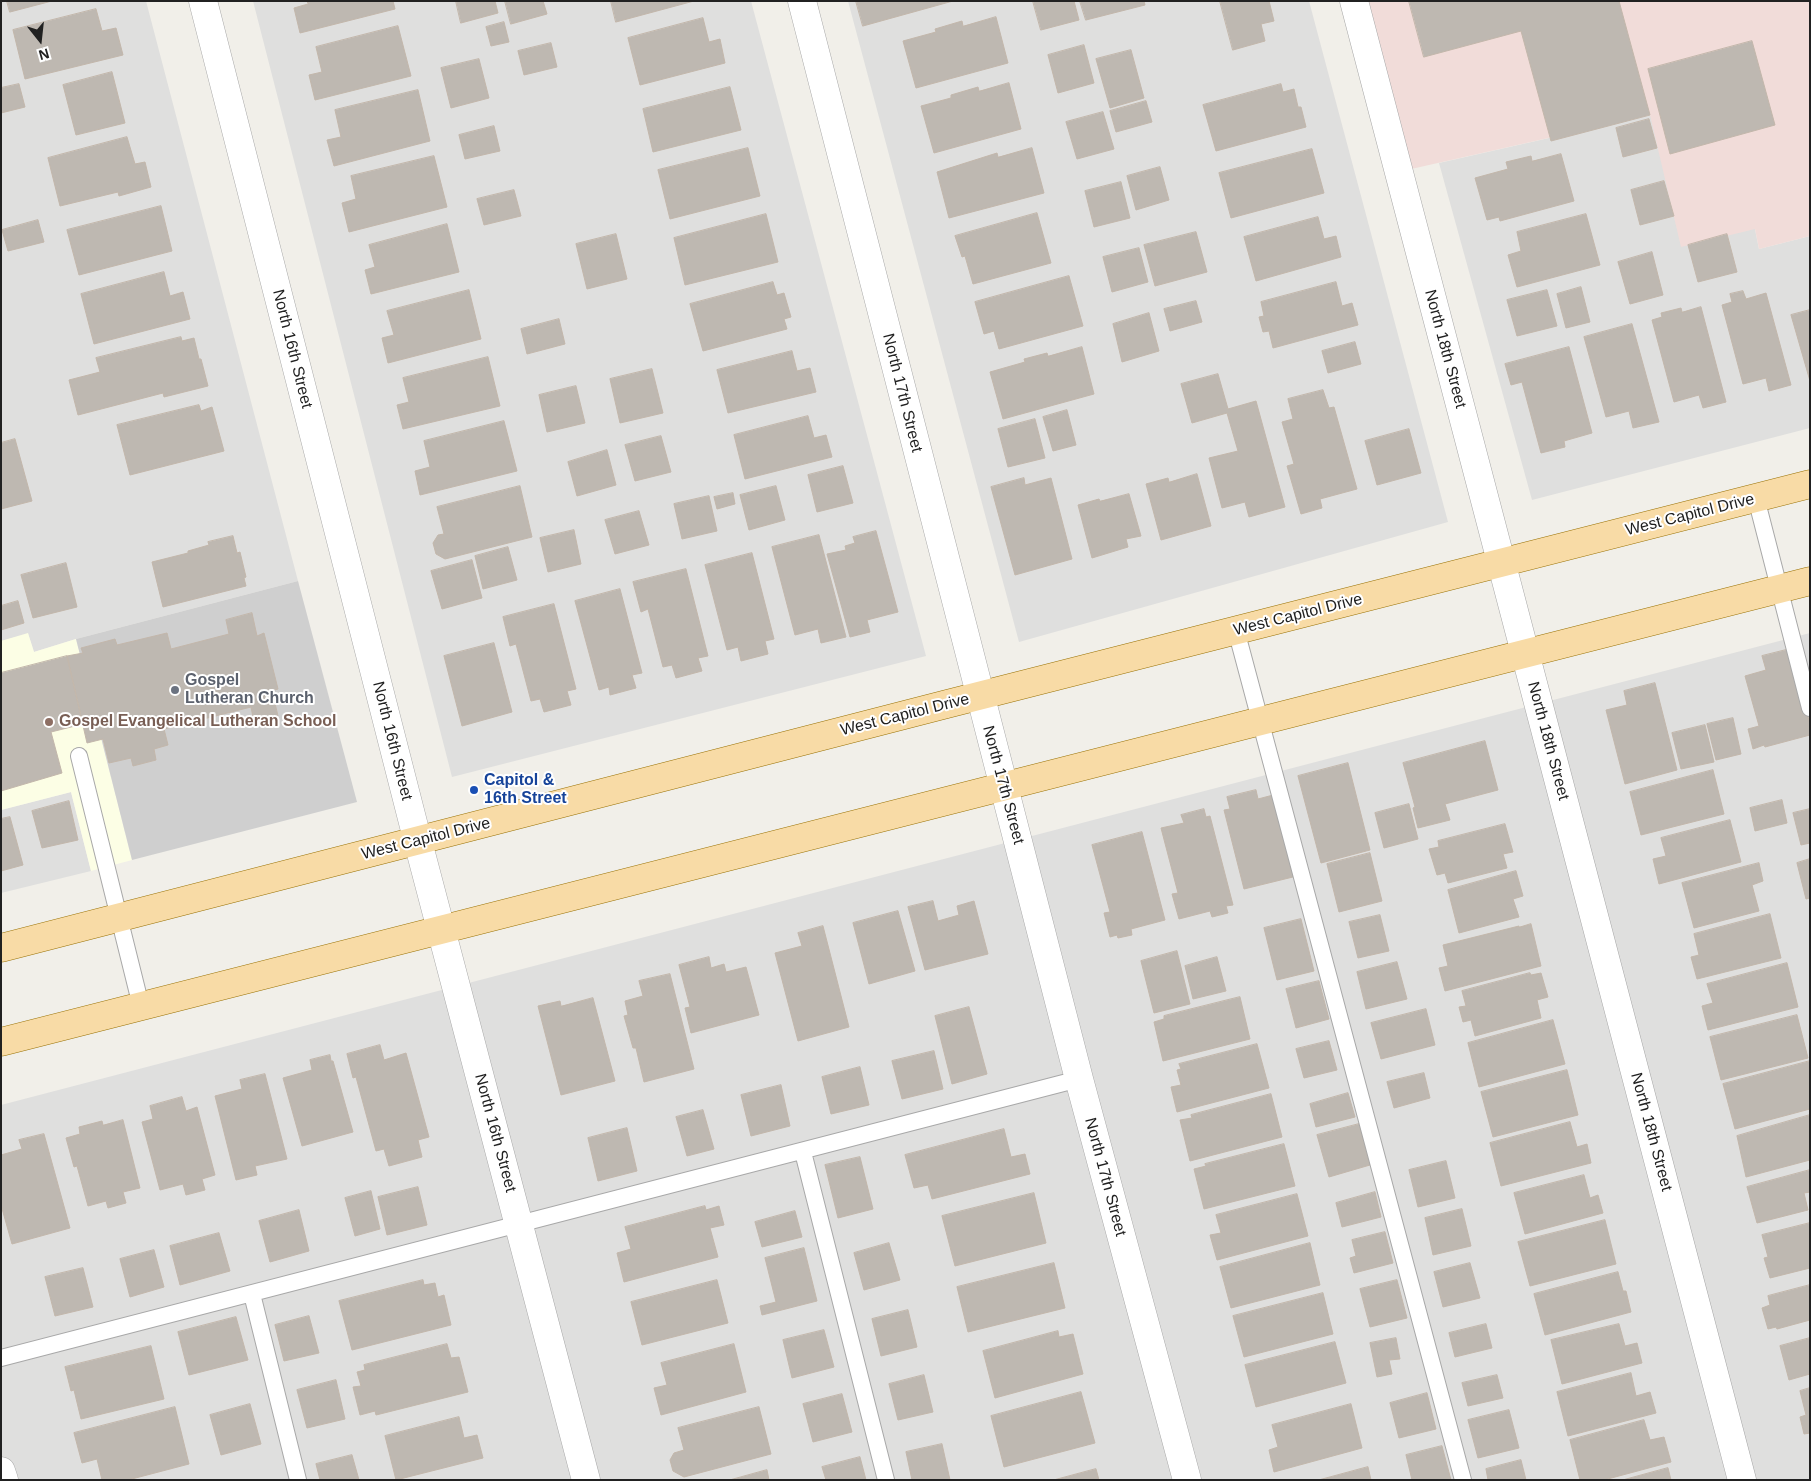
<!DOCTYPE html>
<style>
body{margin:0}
#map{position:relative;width:1811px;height:1481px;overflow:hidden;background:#f1efe9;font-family:Helvetica,sans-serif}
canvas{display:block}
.frame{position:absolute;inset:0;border:2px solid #212121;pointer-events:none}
.north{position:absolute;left:15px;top:15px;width:50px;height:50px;-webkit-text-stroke:4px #fff;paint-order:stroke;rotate:164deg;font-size:14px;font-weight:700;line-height:20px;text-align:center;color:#212121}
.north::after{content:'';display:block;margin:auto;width:18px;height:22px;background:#212121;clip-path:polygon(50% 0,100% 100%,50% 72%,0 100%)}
</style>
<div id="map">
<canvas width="1811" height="1481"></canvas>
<div class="frame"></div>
<div class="north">N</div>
</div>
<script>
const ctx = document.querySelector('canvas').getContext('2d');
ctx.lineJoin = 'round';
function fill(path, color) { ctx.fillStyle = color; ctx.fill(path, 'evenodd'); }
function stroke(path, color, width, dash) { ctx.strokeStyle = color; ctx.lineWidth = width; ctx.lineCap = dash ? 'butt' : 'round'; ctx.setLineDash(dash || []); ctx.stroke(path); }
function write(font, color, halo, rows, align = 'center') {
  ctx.font = font + ' Helvetica,sans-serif'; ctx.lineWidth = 4; ctx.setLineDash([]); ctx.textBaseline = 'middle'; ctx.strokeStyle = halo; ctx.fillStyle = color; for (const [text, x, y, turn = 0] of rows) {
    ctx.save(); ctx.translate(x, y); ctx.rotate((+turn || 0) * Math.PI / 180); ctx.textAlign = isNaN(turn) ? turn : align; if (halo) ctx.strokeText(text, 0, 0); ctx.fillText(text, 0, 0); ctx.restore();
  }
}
fill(new Path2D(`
 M1,1H146L298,581L76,639L34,652L28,634L1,641Z
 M253,1H751L926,656L452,777Z
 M848,1H1309L1448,522L1019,642Z
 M1650,115L1755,229L1759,249L1810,236V428L1532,500L1439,163Z
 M1810,633V1480H1V1105Z
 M71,792L91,871L1,893V810Z`), '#dfdfde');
fill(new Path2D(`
 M1354,1H1810V236L1759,249L1755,229L1681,247L1650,115L1398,172Z`), '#f1dcd9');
fill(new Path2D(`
 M28,633L34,652L76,639L132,860L91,871L71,792L1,810V641Z`), '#fcfee5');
fill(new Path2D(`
 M298,581L357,802L132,860L76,639Z`), '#cfcfcf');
const building = new Path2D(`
 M7,1H52L10,12Z
 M307,1H393L395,9L300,33L294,8L308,4Z
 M456,1H495L498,13L461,23Z
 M505,1H543L547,14L511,24Z
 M611,1H694L616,22Z
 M856,1H953L863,26Z
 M1033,1H1074L1079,20L1041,30Z
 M1080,1H1144L1145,5L1086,20Z
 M1220,1H1269L1274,21L1261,24L1265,41L1233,50Z
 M1409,1H1619L1650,115L1551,141L1521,31L1424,57Z
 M96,9L102,31L116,28L123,55L25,79L13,30Z
 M996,17L1008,63L916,88L903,41L936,32L935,29L962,21L963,26Z
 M703,18L709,42L720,39L725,63L640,85L628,38Z
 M504,22L509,42L491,46L486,27Z
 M398,26L411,76L315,100L309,75L322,72L316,47Z
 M1752,41L1775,125L1670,154L1648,69Z
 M551,43L557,67L524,75L518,51Z
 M1084,45L1094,83L1058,93L1048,55Z
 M1131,50L1144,98L1110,108L1096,59Z
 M479,59L489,98L451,108L441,68Z
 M112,72L125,123L76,135L63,85Z
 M1009,83L1021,129L934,153L921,106L951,98V95L978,87L979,91Z
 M19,84L25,107L1,113V88Z
 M1281,84L1283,92L1294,89L1298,107H1301L1306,127L1216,151L1203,105Z
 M730,87L741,130L653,152L643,109Z
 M418,90L430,141L334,166L327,140L341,137L335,110Z
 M1146,101L1152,122L1116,132L1110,111Z
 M1103,112L1114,149L1077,159L1066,122Z
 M1649,119L1657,148L1623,157L1616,128Z
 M494,126L500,151L465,159L459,135Z
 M127,137L135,164L145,162L151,187L119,196L118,192L60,206L48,158Z
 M748,148L760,196L670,219L658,170Z
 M1032,148L1044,193L949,218L937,172L997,153L998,157Z
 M1312,149L1324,193L1231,218L1219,173Z
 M1561,154L1574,201L1500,221L1499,217L1487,220L1475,178L1508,169L1506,162L1531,156L1532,161Z
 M434,156L447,207L349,232L342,203L356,199L351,176Z
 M1160,167L1169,200L1136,210L1127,176Z
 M1664,181L1674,216L1640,225L1631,190Z
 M1121,182L1130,218L1094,227L1085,191Z
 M514,190L521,216L484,225L477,199Z
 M161,206L172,251L79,275L67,230Z
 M1037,213L1051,263L973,284L965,256L962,257L955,236Z
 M766,214L778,262L685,285L674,238Z
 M1586,214L1600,265L1517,287L1508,255L1521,251L1517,232Z
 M1318,217L1324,239L1336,236L1341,257L1256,281L1244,237Z
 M38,220L44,242L8,251L2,230Z
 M447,224L459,272L371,294L365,270L375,267L369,245Z
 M1196,232L1207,272L1155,286L1144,245Z
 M616,234L627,279L587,289L576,244Z
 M1727,234L1737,272L1698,282L1688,245Z
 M1139,248L1148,282L1112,292L1103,257Z
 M1652,252L1663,295L1630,304L1618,262Z
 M164,272L170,296L183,292L190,319L94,344L81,294Z
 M1069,276L1083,326L999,349L994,331L984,334L975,302Z
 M773,282L777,295L784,293L791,317L784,319L787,329L703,351L690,304Z
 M1336,282L1342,306L1352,303L1358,325L1273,348L1269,331L1263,332L1259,317L1264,316L1261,302Z
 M1581,287L1590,322L1566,328L1557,294Z
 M469,290L481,339L388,363L382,338L394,335L387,311Z
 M1547,290L1557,326L1517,336L1507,300Z
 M1743,291L1746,299L1766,293L1791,385L1769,391L1766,378L1743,384L1722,305L1732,302L1730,294Z
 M1196,301L1202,322L1170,331L1164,309Z
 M1701,307L1726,402L1703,408L1699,395L1674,402L1652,320L1662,317L1661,313L1681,308L1682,312Z
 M1810,310V381L1791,315Z
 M1149,313L1159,351L1122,362L1113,324Z
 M559,319L565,344L527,354L521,329Z
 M1632,324L1659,422L1633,428L1629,411L1606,417L1584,337Z
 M181,337L182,341L194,338L199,359H201L208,386L164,397L163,393L78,415L69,380L100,372L96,358Z
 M1355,342L1361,364L1328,373L1322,351Z
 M1082,347L1094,394L1003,419L990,372L1025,362L1024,359L1047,353L1048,356Z
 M1569,347L1592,433L1564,441L1565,447L1541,453L1522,382L1511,385L1505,364Z
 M792,351L797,371L810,368L816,392L728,413L717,370Z
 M488,357L500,406L403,429L397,405L409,402L403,378Z
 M652,369L663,413L620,423L610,379Z
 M1218,374L1228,409L1256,401L1285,507L1249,517L1245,502L1222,508L1209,458L1238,451L1227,413L1192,423L1181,384Z
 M576,386L585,423L547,432L539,395Z
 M1323,390L1329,408L1334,407L1357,489L1320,499L1322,508L1301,514L1287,466L1294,464L1282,422L1293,419L1288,399Z
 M199,405L201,411L212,407L224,451L130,475L117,425Z
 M1067,410L1076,445L1053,451L1043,417Z
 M808,416L814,438L826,435L832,457L745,479L734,435Z
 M1035,419L1045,458L1008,467L998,429Z
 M504,421L517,471L420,495L415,471L430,467L424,441Z
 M1409,429L1421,473L1377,485L1365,441Z
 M661,436L671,472L635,481L625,445Z
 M15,439L32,501L1,509V443Z
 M607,450L616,485L577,496L568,462Z
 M843,466L853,503L817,512L808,475Z
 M1197,474L1211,526L1161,540L1146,484L1168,478L1169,482Z
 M1024,478L1025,485L1051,478L1072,559L1015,575L991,487Z
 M520,486L532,537L445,559L436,554L433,543L438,535L444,534L437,507Z
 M776,486L785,520L749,530L740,495Z
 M733,493L735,504L717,509L714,497Z
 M1129,494L1141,536L1126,539L1128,547L1092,558L1078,505L1099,499L1100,501Z
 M709,496L717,531L682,539L674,504Z
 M639,511L649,545L615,554L605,520Z
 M574,530L581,564L548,572L540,538Z
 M876,531L898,612L867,620L870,632L850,637L827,554L846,550L845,546L855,543L853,537Z
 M819,535L846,637L821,643L818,629L795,635L772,547Z
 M233,536L237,553L240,552L246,577L244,578L246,586L163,607L152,562L188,553V551L209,545L208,542Z
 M508,547L517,580L483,589L475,556Z
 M752,553L774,639L765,641L768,654L741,661L738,647L727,650L705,565Z
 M472,560L482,598L442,609L431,571Z
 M66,563L77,607L33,618L21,575Z
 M686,569L708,656L698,658L702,671L676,678L672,665L663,667L648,609L641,612L633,582Z
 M620,589L642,673L632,675L636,688L610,695L609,687L599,690L575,601Z
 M18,601L24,623L1,630V606Z
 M554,604L576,689L567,691L571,705L544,712L540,699L531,701L516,644L510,646L503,617Z
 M252,613L257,636L264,633L278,689L272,691L278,716L254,722L251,707L164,729L168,745L154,749L156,760L133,766L131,758L109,763L103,739L87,743L67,656L83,653L81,648L115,639L117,645L167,633L171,649L229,634L226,620Z
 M494,643L512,712L462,726L444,656Z
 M1790,649L1810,724V735L1765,747L1764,745L1753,749L1748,729L1759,726L1745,676L1766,670L1762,656Z
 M67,656L83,724L51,732L62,773L1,791V673Z
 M1655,683L1677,770L1625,784L1606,710L1627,705L1624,691Z
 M1733,718L1741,754L1716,760L1707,724Z
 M1705,725L1714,762L1681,769L1672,733Z
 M1485,741L1498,790L1445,804L1450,820L1418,828L1413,808L1415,807L1403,763Z
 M1348,763L1370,850L1321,863L1298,776Z
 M1713,770L1724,814L1641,835L1630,792Z
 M1256,790L1258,799L1277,794L1297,876L1244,889L1224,810L1230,809L1227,797Z
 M1782,800L1787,823L1755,831L1750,808Z
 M69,801L78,840L42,848L32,811Z
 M1409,804L1418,839L1384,848L1375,813Z
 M1204,809L1206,817L1210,816L1233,905L1226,906L1228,913L1212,917L1210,911L1179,919L1172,894L1178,893L1161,828L1184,823L1181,815Z
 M1810,809V843L1801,845L1793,813Z
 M10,817L23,865L1,871V819Z
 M1730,820L1741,862L1659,884L1653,859L1666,856L1661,838Z
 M1505,824L1513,852L1503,854L1507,868L1448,883L1445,873L1437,875L1429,849L1439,847L1438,841Z
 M1142,832L1165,920L1131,929L1132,935L1118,938L1117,935L1110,937L1104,913L1110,912L1092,845Z
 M1370,853L1382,901L1339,912L1327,864Z
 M1810,859V898L1806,899L1797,863Z
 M1759,863L1763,881L1752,885L1759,911L1694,928L1682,883Z
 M1516,871L1523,896L1513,899L1519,917L1459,933L1448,890Z
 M933,901L938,921L959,915L957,906L974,901L988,954L925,970L908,907Z
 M898,911L915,971L869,984L853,923Z
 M1770,914L1781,958L1697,979L1691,957L1699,955L1694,934Z
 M1380,915L1389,951L1358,958L1349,922Z
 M1301,919L1314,971L1277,980L1264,928Z
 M1531,924L1541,966L1445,991L1439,968L1448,966L1443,945L1519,926V927Z
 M823,926L849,1027L798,1041L775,953L802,946L798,933Z
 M1177,951L1190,1004L1154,1013L1141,961Z
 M709,957L711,968L724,964L726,972L746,967L759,1015L691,1033L685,1008L690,1007L679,965Z
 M1217,957L1226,991L1193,999L1185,966Z
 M1397,962L1407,999L1366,1009L1357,972Z
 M1787,963L1798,1007L1708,1030L1702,1006L1713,1003L1707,984Z
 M1530,973L1531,975L1541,973L1548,997L1537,1000L1541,1018L1475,1036L1471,1020L1463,1022L1459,1007L1466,1006L1462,991Z
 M670,974L694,1069L644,1082L636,1048H633L624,1016L628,1015L625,1001L643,996L639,981Z
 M1319,981L1329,1019L1296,1028L1286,989Z
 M1240,997L1250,1039L1163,1061L1154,1022L1164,1019V1016Z
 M593,998L615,1081L561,1095L538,1006L560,1001L561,1006Z
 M969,1007L987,1074L952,1084L935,1016Z
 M1426,1009L1435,1045L1381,1059L1371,1023Z
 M1797,1015L1808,1058L1721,1080L1710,1037Z
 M1553,1020L1565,1064L1479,1087L1468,1043Z
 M1329,1041L1337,1070L1304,1078L1296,1049Z
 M1257,1044L1269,1088L1177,1112L1171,1087L1181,1085L1177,1070L1181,1069L1179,1064Z
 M380,1045L384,1060L406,1053L429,1137L418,1140L422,1157L389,1166L384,1149L376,1151L356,1077L353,1078L347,1054Z
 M934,1051L943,1089L902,1099L892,1061Z
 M330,1055L331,1061H333L353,1132L302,1146L283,1078L312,1070L310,1060Z
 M1810,1061V1109L1735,1129L1723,1084Z
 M860,1067L869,1105L831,1114L822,1077Z
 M1567,1070L1578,1115L1493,1137L1481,1092Z
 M1424,1073L1430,1098L1394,1108L1387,1082Z
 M265,1074L287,1159L255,1166L257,1175L236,1180L215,1096L242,1089L240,1080Z
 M781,1085L790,1126L751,1136L741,1095Z
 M1348,1093L1355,1117L1316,1127L1310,1104Z
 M1271,1094L1282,1137L1190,1161L1180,1120L1192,1118L1191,1115Z
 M182,1097L186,1111L197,1107L215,1175L202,1179L205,1190L186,1195L183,1184L160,1190L142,1122L153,1119L150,1106Z
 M703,1110L714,1149L687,1156L676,1117Z
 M1810,1115V1160L1746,1177L1737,1136Z
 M123,1120L140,1188L123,1192L126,1203L108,1208L106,1201L88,1206L77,1166L74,1167L66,1138L80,1134L79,1127L102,1121L103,1125Z
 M1570,1122L1577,1147L1587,1144L1591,1163L1501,1186L1490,1143Z
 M1359,1124L1370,1165L1329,1177L1317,1135Z
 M627,1128L637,1171L598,1181L588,1138Z
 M1004,1129L1011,1157L1025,1154L1030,1174L932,1199L928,1185L914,1188L905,1155Z
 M44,1134L70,1228L12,1244L1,1205V1155L22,1149L19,1140Z
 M1284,1144L1295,1186L1204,1209L1194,1169L1206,1166L1205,1164Z
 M860,1157L873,1209L838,1218L825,1165Z
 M1446,1161L1455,1198L1418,1207L1409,1170Z
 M1810,1170V1192L1804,1193L1808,1210L1757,1223L1747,1187Z
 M1584,1175L1590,1198L1598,1195L1603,1213L1525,1234L1514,1193Z
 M418,1187L427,1225L387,1235L378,1197Z
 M371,1191L380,1229L355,1236L345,1198Z
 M1375,1192L1381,1217L1342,1227L1336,1203Z
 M1034,1193L1046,1243L955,1266L942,1216Z
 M1297,1194L1308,1236L1217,1260L1210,1235L1221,1233L1216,1215Z
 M705,1206L706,1210L719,1206L724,1225L710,1228L718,1257L624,1282L617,1253L631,1249L625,1227Z
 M1462,1209L1471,1246L1433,1255L1425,1218Z
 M299,1210L309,1251L270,1262L259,1221Z
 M795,1211L802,1237L762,1247L755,1222Z
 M1605,1220L1616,1264L1530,1286L1518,1242Z
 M1810,1223V1268L1770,1278L1764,1258L1768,1257L1762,1235Z
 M1385,1232L1393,1263L1354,1273L1350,1258L1356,1256L1352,1240Z
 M219,1233L230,1271L180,1285L170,1246Z
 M889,1243L900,1280L864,1290L854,1253Z
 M1310,1243L1320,1285L1231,1308L1220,1267Z
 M804,1248L817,1301L762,1315L760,1306L776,1302L765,1258Z
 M154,1250L164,1287L130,1297L120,1259Z
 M1054,1263L1065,1308L968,1332L957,1287Z
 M1470,1263L1480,1298L1443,1307L1434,1272Z
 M83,1268L93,1307L55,1316L45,1277Z
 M1618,1272L1623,1291H1626L1631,1312L1545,1335L1534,1294Z
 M423,1280L424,1285L435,1283L438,1297L444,1295L451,1325L352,1350L339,1301Z
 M717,1280L728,1323L642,1345L631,1302Z
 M1397,1280L1407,1318L1370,1327L1360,1289Z
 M1810,1285V1320L1777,1329L1776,1327L1768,1329L1762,1308L1770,1305L1768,1296Z
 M1323,1293L1333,1334L1244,1357L1233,1316Z
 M908,1310L917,1347L881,1356L872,1319Z
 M309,1316L319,1353L284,1361L275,1325Z
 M236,1317L248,1360L189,1375L178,1332Z
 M1486,1324L1492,1348L1455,1357L1449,1333Z
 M1619,1324L1625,1346L1637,1343L1642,1363L1562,1384L1551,1340Z
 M824,1330L834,1367L792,1378L783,1340Z
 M1058,1331L1059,1337L1073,1334L1083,1374L995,1398L983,1351Z
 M1396,1338L1400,1359L1389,1360L1392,1374L1377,1377L1370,1343Z
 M1810,1338V1374L1789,1380L1780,1346Z
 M1335,1342L1346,1383L1256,1407L1245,1365Z
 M447,1344L451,1358L459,1357L468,1392L376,1415L375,1411L360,1415L353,1387L361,1386L357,1372L365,1370L364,1365Z
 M734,1344L746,1392L661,1415L654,1388L667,1385L661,1363Z
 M151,1346L164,1399L81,1419L74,1390L71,1391L65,1367Z
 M1631,1373L1636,1396L1650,1392L1656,1413L1568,1436L1557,1392Z
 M924,1375L933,1412L898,1420L889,1384Z
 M1497,1375L1503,1398L1468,1406L1462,1383Z
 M336,1380L345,1419L307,1428L297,1390Z
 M1810,1388V1433L1804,1434L1800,1417L1806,1415L1800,1391Z
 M1081,1392L1095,1443L1004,1467L991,1416Z
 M1427,1393L1436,1429L1399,1438L1390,1403Z
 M842,1394L852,1432L813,1442L803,1404Z
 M250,1404L261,1444L221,1455L210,1415Z
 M1351,1404L1362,1448L1274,1472L1269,1450L1278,1447L1272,1425Z
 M175,1407L189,1464L128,1480H102L97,1459L82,1463L74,1433Z
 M759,1407L771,1454L684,1477L673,1471L670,1460L674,1453L684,1450L678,1428Z
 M1509,1410L1519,1448L1478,1458L1468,1420Z
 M459,1417L464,1438L477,1435L483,1458L396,1480L385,1436Z
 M1644,1420L1650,1440L1664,1437L1671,1462L1604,1480H1580L1570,1440Z
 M942,1444L950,1480H912L906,1452Z
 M1442,1446L1451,1480H1412L1406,1455Z
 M352,1455L359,1480H320L316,1464Z
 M860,1457L866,1480H826L822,1467Z
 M1521,1460L1526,1480H1488L1486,1469Z
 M1368,1467L1371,1480H1319Z
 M1668,1468L1671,1480H1623Z
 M1096,1469L1099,1480H1054Z
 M767,1470L769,1480H730Z`);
fill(building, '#beb8b1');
stroke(building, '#c3b7ab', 1);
const lane = new Path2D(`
 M1756,498L1810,708
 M1236,630L1463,1480
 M79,756L141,1006
 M803,1152L886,1480
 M252,1294L298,1480
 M1,1358L1079,1079`);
const street = new Path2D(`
 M203,1L418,842L586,1480
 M802,1L1079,1079L1187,1480
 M1354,1L1742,1480
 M1,1471L4,1480`);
const primary = new Path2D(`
 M1,948L947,704L1810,484
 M1,1042L1810,581`);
stroke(lane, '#a8a8a8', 18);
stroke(street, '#a8a8a8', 29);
stroke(primary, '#997206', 29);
stroke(lane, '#fff', 16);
stroke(street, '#fff', 28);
stroke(primary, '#f8dba6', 28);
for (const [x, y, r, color] of [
 [175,690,5,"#6b7280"],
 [49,722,5,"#8d6e63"],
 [474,790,5,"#1a4fb4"]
]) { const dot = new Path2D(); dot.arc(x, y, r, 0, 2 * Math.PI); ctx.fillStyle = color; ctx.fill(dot); stroke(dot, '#fff', 2); }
write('16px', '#212121', '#fff', [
 ["North 16th Street",292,349,76],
 ["North 18th Street",1445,349,75],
 ["North 17th Street",902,393,76],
 ["West Capitol Drive",1690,515,-14],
 ["West Capitol Drive",1298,615,-14],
 ["West Capitol Drive",905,715,-14],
 ["North 16th Street",392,741,76],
 ["North 18th Street",1548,741,75],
 ["North 17th Street",1003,785,75],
 ["West Capitol Drive",426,839,-14],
 ["North 18th Street",1651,1132,75],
 ["North 16th Street",495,1133,75],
 ["North 17th Street",1105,1177,75]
]);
write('bold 16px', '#5b616d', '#fff', [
 ["Gospel",185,681],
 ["Lutheran Church",185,699]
], 'left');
write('bold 16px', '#785e54', '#fff', [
 ["Gospel Evangelical Lutheran School",59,722]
], 'left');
write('bold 16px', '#164399', '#fff', [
 ["Capitol &",484,781],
 ["16th Street",484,799]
], 'left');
</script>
